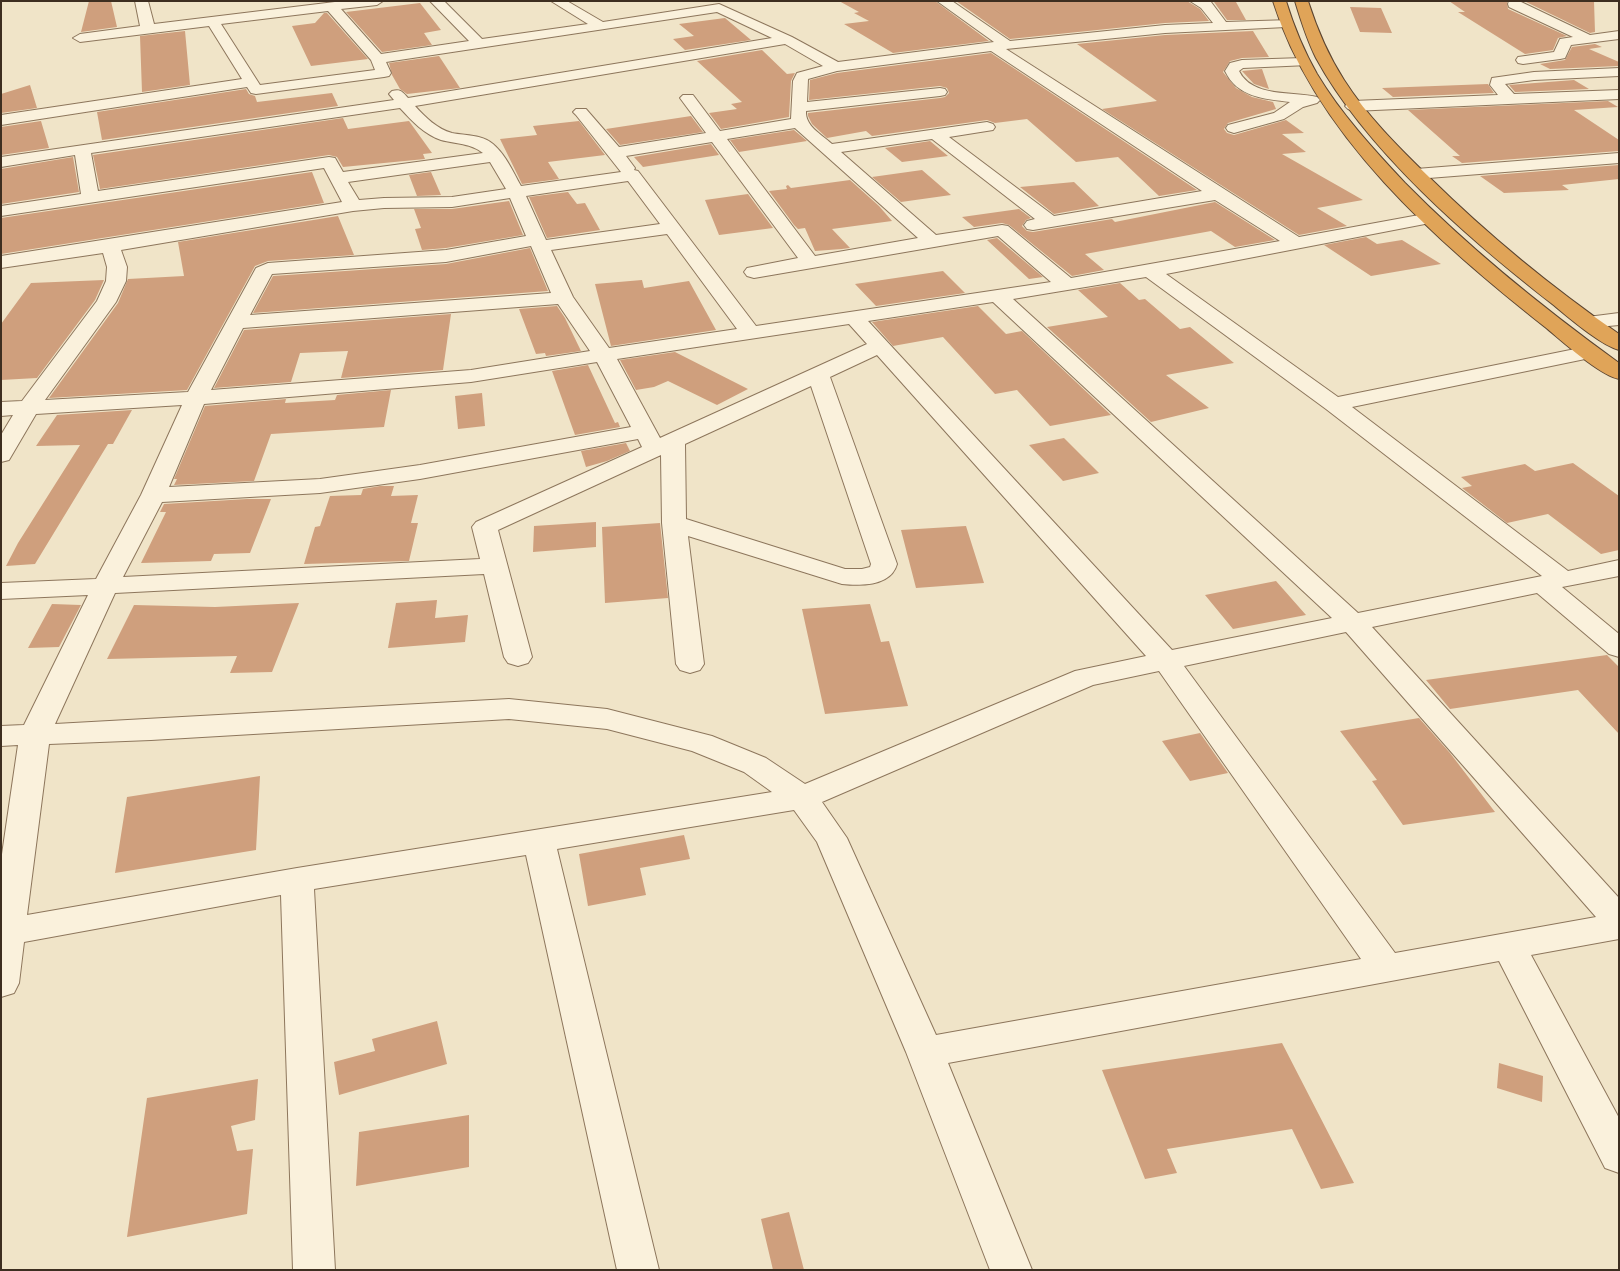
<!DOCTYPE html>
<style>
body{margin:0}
#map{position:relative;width:1620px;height:1271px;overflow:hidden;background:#f0e4c8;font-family:"PT Serif",serif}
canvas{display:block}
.frame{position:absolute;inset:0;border:2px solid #3d2e20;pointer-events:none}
</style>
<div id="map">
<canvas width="1620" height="1271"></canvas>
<div class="frame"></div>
</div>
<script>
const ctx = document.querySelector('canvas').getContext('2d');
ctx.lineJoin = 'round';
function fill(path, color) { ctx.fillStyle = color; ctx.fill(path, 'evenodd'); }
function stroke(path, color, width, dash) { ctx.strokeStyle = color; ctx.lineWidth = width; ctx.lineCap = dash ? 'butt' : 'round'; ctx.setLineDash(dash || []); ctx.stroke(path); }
fill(new Path2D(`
 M89,1H111L117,27L81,32Z
 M839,1H935L989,41L893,53L844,24L869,21L854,13L859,12Z
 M956,1H1187L1200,9L1209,21L1165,23L1010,39Z
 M1449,1H1507L1508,9L1567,36L1558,38L1553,50L1525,54L1458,12H1465Z
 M1524,1H1594L1595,32L1590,33Z
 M1214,2H1236L1246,20H1227Z
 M420,3L441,30L424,33L432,45L382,52L346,12Z
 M1350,7L1381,8L1392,33L1360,32Z
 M324,13H327L368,59L311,66L292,26L315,23Z
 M725,18L751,40L685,50L673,39L694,36L679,24Z
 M185,31L190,85L142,92L140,36Z
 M1253,31L1269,57L1242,58L1230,61L1223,72L1236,88L1252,97L1273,102L1276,109L1228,123L1224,129L1227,133L1234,135L1286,120L1304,133L1282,134L1306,152L1282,154L1363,200L1317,208L1347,226L1299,235L1102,109L1157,101L1077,44L1165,35Z
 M1595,44L1602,47L1589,49L1619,62V66L1550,69L1540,64L1565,60L1572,47Z
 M762,50L787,74L795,73L791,81L789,117L721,129L709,113L737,109L731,104L742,102L697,61Z
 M991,53L1197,190L1159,196L1118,157L1076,162L1027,119L995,123L987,120L872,136L866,131L827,138L812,124L808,116V113L940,98L945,97L949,93L947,88L940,86L809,100L810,80L837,73Z
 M439,56L460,88L407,94L400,89L392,75L389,63Z
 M1262,69L1269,89L1254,84L1242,71Z
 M1574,80L1589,89L1515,92L1509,85Z
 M1488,84L1494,93L1393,97L1382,88Z
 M30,85L37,108L1,113V94Z
 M246,89L249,94L255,96L257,102L332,93L338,106L102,140L97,112Z
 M1608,101L1618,107L1574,110L1619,140V151L1462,163L1452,156H1460L1408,110Z
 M691,116L703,132L620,145L606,129Z
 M343,118L348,129L409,121L432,153L423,154L425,159L343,167L337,157L329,155L100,189L93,155Z
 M41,121L49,148L1,155V127Z
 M579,121L605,155L548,162L559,179L522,184L500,139L537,135L533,126Z
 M794,130L807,141L739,152L730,140Z
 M930,141L948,156L902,162L885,148Z
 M711,144L719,155L643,167L634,157Z
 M73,157L79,192L1,204V169Z
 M1619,165V179L1562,185L1569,190L1504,193L1480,176Z
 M922,170L951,195L901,202L872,177Z
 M312,172L324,203L1,254V218Z
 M431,172L441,195L417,196L409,175Z
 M850,180L879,206L892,221L832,229L850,248L842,249L815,251L805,228L798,229L794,225L769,191L787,189L786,186L788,185L791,188Z
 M1074,182L1099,206L1054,214L1020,187Z
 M568,192L577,204L585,203L600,230L547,238L529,197Z
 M748,194L773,228L719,235L705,200Z
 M509,201L523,235L446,248L422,250L415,229L421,228L414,209H452Z
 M1215,202L1275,240L1235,247L1211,231L1085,254L1104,270L1072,276L1009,225L1002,223L974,227L962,217L1019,209L1031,218L1026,220L1022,226L1027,231L1033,232L1112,219L1115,222Z
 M338,216L354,255L268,261L255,266L187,390L49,398L118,303L128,279L184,276L178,242Z
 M1366,237L1377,244L1402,240L1441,264L1371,276L1324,245Z
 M997,238L1043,277L1029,279L987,240Z
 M530,248L548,291L253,313L273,276L446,264Z
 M943,271L965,293L876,306L855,284Z
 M104,280L95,300L37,378L1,380V324L31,283Z
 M642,280L644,288L689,281L716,330L611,346L595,284Z
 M1120,283L1139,300L1145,299L1180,329L1190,327L1234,363L1166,375L1209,408L1151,422L1047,327L1108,317L1078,290Z
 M557,306L565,318L581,351L546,356L545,353L536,354L519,309Z
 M978,306L1006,334L1022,331L1111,415L1050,426L1017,390L995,394L943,337L893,346L872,322Z
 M451,314L443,370L341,378L348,351L300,353L291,382L214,388L244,330Z
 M675,352L748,389L717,405L668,381L654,387L636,390L620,360Z
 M588,365L615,423L618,422L620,427L575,435L552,371Z
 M391,390L384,427L271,434L254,481L174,485L177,479H174L205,406L286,399L285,403L335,400L337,395Z
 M482,393L485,426L458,429L455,396Z
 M132,410L113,444H108L35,564L6,566L18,543L80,445L36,446L57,415Z
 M1064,438L1099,473L1063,481L1029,445Z
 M626,443L630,451L607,461L586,467L581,451Z
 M1573,463L1619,496V550L1601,554L1548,514L1507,523L1462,488L1472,486L1461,477L1525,464L1535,471Z
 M380,486H394L391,496L418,495L411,523H418L409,561L304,564L315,527L320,526L330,496L361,495L363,489Z
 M247,499H271L250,553L214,554L211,561L141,563L166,512H160L164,504Z
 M596,522V547L533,552L534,526Z
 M660,523L668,598L605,603L602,527Z
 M966,526L984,583L916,588L901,530Z
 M1276,581L1306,615L1233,629L1205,595Z
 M437,600L435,618L468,615L465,642L388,648L396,603Z
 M299,603L272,672L230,673L237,656L107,659L134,605L215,607Z
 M52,604L81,605L59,647L28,648Z
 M870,604L881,642L889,641L908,706L825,714L802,609Z
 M1607,655L1619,667V734L1578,690L1450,709L1426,680Z
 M1419,718L1450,753L1495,812L1403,825L1372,781L1377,780L1340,731Z
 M1200,733L1228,773L1190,781L1162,741Z
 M260,776L256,850L115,873L127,797Z
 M684,835L690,859L640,868L646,895L588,906L579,854Z
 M437,1021L447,1064L339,1095L334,1062L375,1051L372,1039Z
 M1282,1043L1354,1183L1321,1189L1292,1129L1167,1149L1177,1173L1145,1179L1102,1070Z
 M1499,1063L1543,1076L1542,1102L1497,1088Z
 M258,1079L255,1120L231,1126L237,1151L253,1149L247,1214L127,1237L147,1098Z
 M469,1115V1167L356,1186L359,1132Z
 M789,1212L804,1270H773L761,1219Z`), '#cf9f7d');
const minor = new Path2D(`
 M135,1H148L154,24L343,1H383L377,5L341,9L381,54L469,41L430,1H444L482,39L588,24L551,1H567L603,22L719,4L792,37L838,62L994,42L937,1H952L1010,41L1165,25L1213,23L1201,8L1190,1L1211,2L1226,22L1291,20L1293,23L1291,26L1286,27L1165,33L1006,49L1299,237L1430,213L1436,214L1439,218L1436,222L1430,223L1166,274L1338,397L1590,346L1597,348L1600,352L1597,356L1590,358L1352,407L1568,571L1619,560V576L1562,587L1619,634V657L1609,654L1537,593L1372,627L1619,898V939L1531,955L1619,1118V1173L1605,1168L1499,961L948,1063L1032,1270H990L906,1052L817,842L794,810L557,849L659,1270H617L526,855L314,889L335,1270H293L281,895L24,942L19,983L14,993L1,997V861L18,745L1,746V726L24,725L88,595L1,599V583L96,579L141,495L182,405L36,414L9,460L1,462V435L13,415L1,416V402L22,401L97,301L106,281L107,267L103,253L1,268V256L342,202L324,168L1,216V206L81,194L75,155L1,167V157L394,100L389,94L392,91C400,89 402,91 408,98L772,38L717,12L386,62L391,73L389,76L384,77L256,94L251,93L247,87L1,125V115L242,79L209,26L80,42L73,38L80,34L140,26ZM328,11L371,60L375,70L260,85L221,24ZM785,44L823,66L797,73L793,81L791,119L720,131L693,95H683L680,98L706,133L619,147L586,109H576L573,112L576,115L621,172L521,186C513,172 506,155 493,144C481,134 467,136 452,133C437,129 425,117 415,106ZM991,51L1202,191L1054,216L949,137L993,130L995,127L993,124L987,122L832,144C821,134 805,126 806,111L940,96L945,95L947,92L945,89L940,88L807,102L808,79L837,71ZM400,108C412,121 424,134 441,140C456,144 470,143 483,153L343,172L335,158L329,157L98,191L91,153ZM795,128L796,129L918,238L815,256L727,139ZM932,139L1035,219L1027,221L1024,225L1027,229L1033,230L1215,200L1280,241L1071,278L1008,226L1002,225L936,235L841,152ZM712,142L798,258L747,268L744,272L747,276L754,278L998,236L1051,282L756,326L638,171L634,170L635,168L626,156ZM490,162L506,189L452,197L384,198L359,200L348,182ZM628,181L660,224L546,240L526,196ZM510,198L526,236L446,250L268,263L256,268L188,392L45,400L116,302L126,281L127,267L121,250L353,211L384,208L452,207ZM667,234L737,329L609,348L573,297L551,250ZM531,246L551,293L250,315L272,274L446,262ZM1146,277L1326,409L1542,576L1358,613L1013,299ZM993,302L1332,618L1172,650L868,321ZM558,304L590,351L471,370L211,390L243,328ZM849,324L867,344L660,438L617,359ZM877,355L1146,656L1075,671L805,784L766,758L712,736L607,709L509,699L55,724L115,593L484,574L504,657L508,663L518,666L528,663L532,657L498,530L661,455L662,523L676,664L680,670L690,673L700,670L704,664L688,536L842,584C861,586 891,586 897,564L830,377ZM597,362L631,427L420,465L320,479L169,487L204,404L471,382ZM811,386L871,564L870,567L862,569H845L686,519L685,444ZM638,439L642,447L476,522L472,527L480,559L123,577L162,502L320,493L420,479ZM1346,632L1596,917L1395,953L1184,666ZM1159,671L1361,959L936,1035L847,838L822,802L1093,685ZM509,719L607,729L692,751L744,772L772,792L297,868L27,915L49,744L151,740Z
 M1509,1H1519L1590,35L1619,31V39L1571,45L1565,58L1560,59L1523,64L1518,63L1516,60L1518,57L1554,52L1560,39L1573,37L1509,7L1508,4Z
 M1303,58L1308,59L1310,62L1308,65L1243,68L1239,71C1252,98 1293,91 1317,97L1320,100L1317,103L1303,107L1284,119L1234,133L1228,131L1226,128L1228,125L1274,113L1290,102C1264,99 1237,97 1225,71L1230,63L1242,60Z
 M1619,68V76L1534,80L1505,84L1514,94L1619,90V99L1353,111L1348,109L1345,106L1348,103L1353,101L1498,95L1490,85L1492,78L1534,72Z
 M1619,153V163L1416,179L1410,178L1408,174L1410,170L1416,169Z
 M1619,313V325L1587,328L1580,326L1577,322L1580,318Z`);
const highway = new Path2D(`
 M1273,1H1286C1294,27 1304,51 1317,74C1341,114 1373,149 1405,183C1470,249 1543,308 1619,363V379C1599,375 1562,341 1545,327C1438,242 1315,136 1273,1Z
 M1295,1H1308C1317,29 1328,55 1344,80C1367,116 1398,147 1429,177C1488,235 1551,287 1619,334V350C1600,345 1567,316 1551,303C1469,239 1366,150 1316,58C1307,40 1301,21 1295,1Z`);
stroke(minor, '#8d765c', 2);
stroke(highway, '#5b4430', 2);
fill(minor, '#faf1dc');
fill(highway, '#e0a458');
</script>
